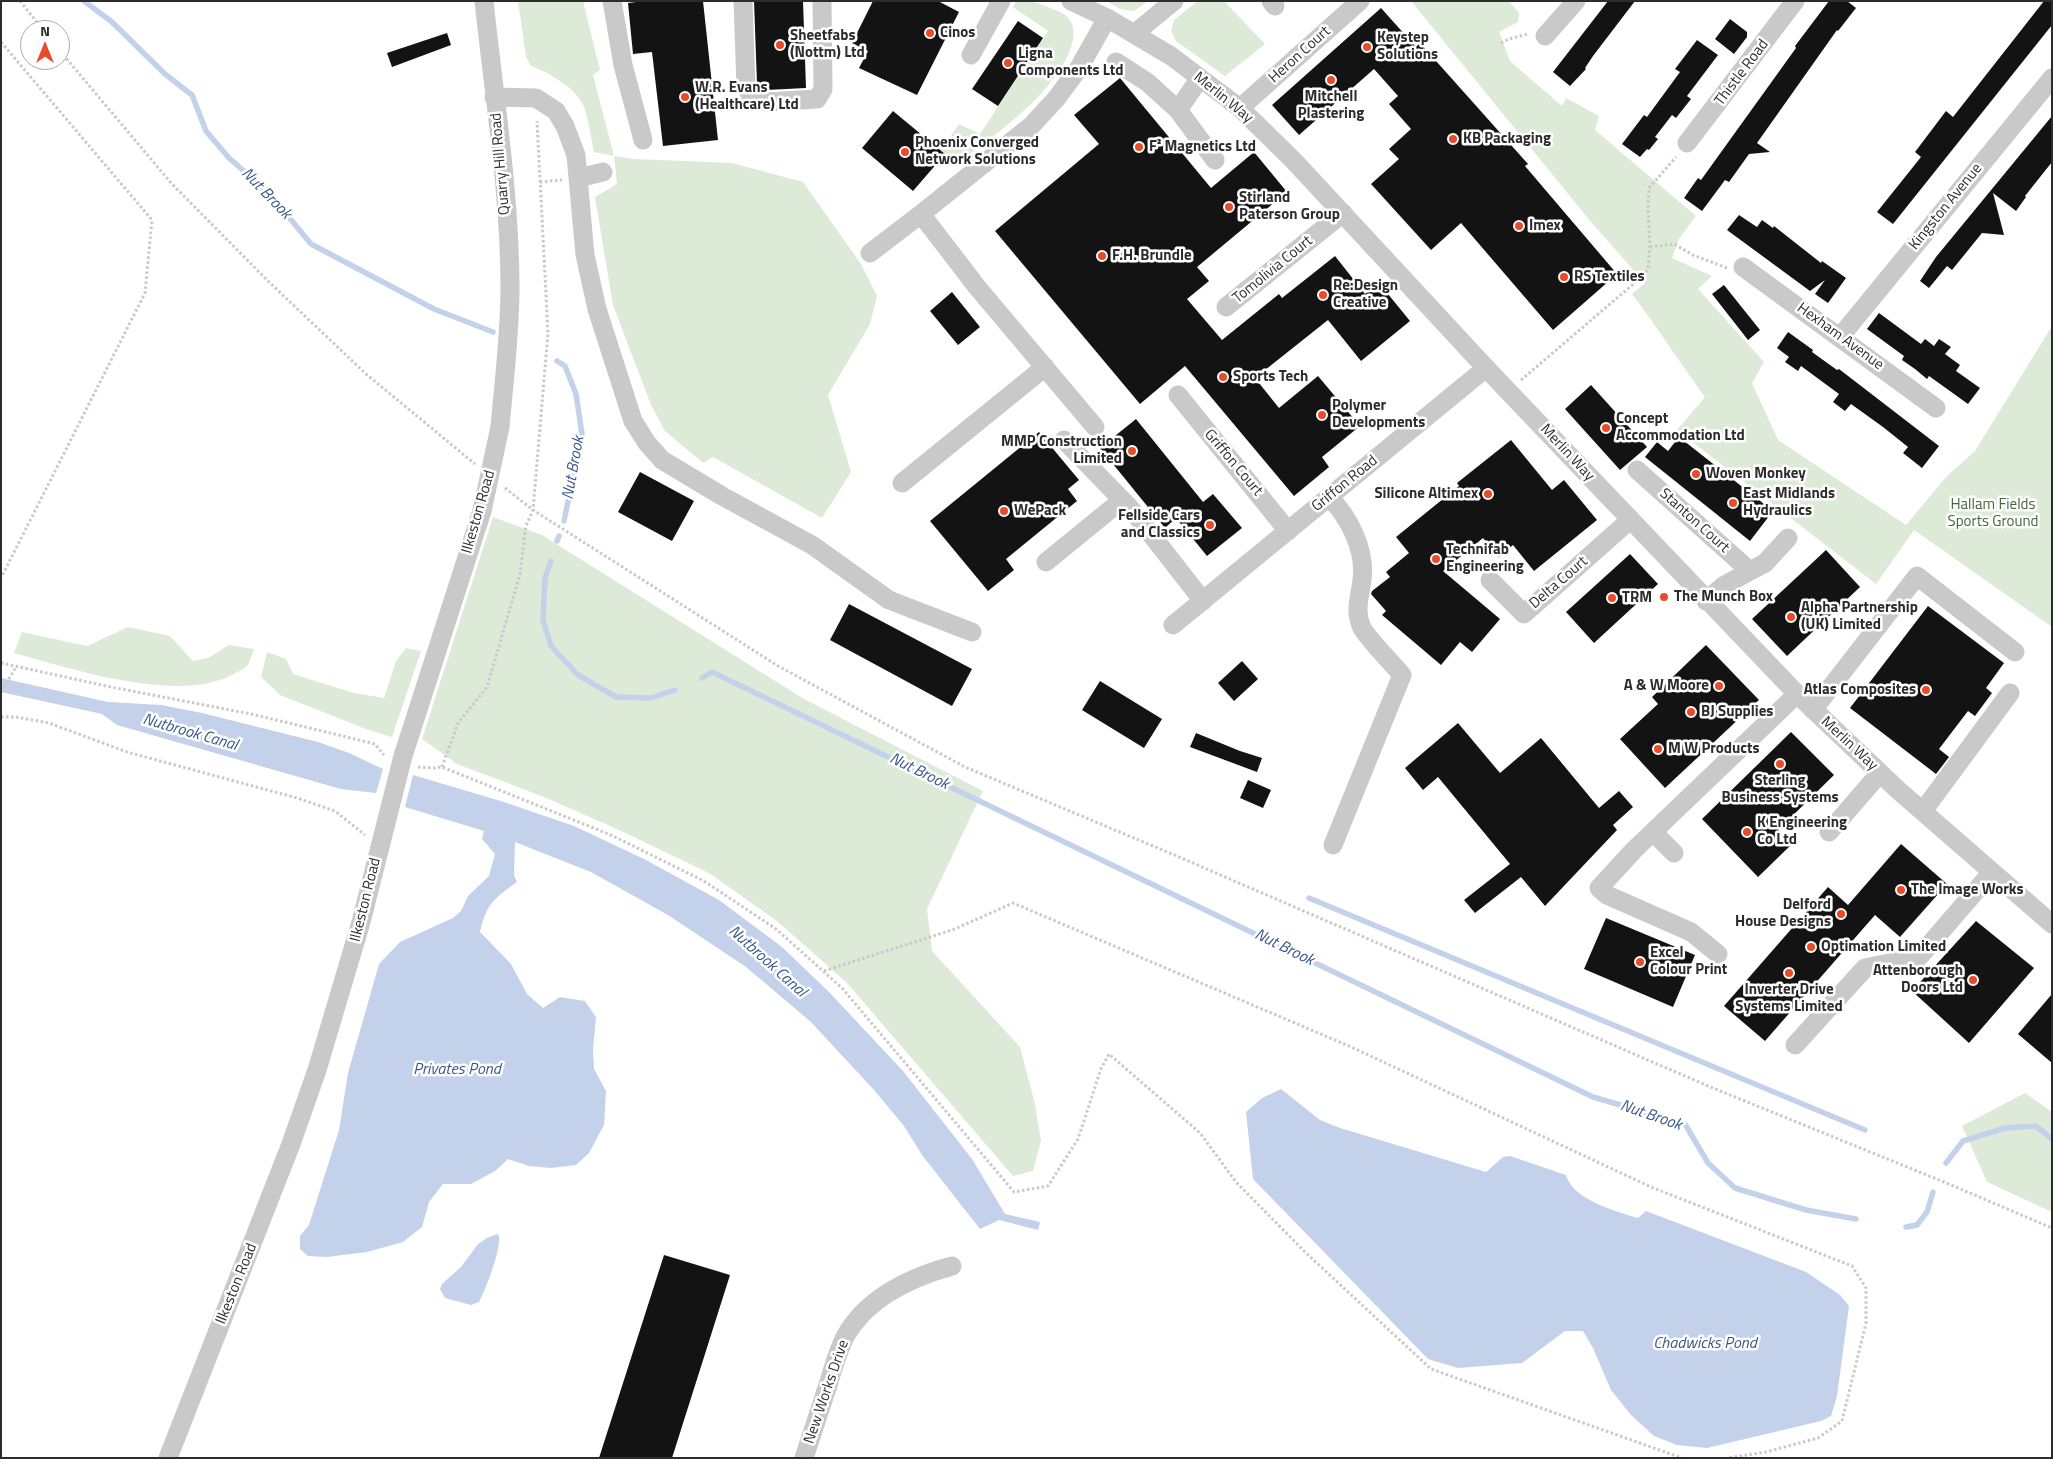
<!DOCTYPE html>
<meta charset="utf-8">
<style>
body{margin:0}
#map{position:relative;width:2053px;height:1459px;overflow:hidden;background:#fff;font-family:"Titillium Web",sans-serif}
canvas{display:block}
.frame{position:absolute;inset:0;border:2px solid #2c2c2c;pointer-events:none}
.north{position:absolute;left:20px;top:20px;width:50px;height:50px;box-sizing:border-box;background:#fff;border:1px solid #ababab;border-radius:50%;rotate:0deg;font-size:14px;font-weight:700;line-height:20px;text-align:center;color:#2c2c2c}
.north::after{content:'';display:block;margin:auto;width:18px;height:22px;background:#e84b29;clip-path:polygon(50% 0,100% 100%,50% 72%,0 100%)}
</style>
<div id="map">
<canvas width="2053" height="1459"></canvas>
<div class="frame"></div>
<div class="north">N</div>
</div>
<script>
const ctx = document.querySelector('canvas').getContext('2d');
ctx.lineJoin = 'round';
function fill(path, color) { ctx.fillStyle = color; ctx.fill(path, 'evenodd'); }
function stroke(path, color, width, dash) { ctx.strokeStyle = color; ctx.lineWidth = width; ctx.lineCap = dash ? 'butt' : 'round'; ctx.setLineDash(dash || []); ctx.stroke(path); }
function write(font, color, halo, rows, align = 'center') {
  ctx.font = font + ' "Titillium Web",sans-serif'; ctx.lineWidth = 5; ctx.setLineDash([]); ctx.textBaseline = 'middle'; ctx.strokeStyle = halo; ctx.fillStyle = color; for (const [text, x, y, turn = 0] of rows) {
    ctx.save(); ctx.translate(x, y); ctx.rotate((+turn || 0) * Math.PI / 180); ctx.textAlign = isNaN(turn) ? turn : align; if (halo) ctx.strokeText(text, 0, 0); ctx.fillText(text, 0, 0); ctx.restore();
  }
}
fill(new Path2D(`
 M518,1H583L600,70L593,75L614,156L635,159L732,163L803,182L861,264L877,296L870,324L828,395L851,472L822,518L713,457L703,463L665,431L651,405L613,305L595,197L617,184L614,156L594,152C591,138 589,123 585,109C578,89 550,73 531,66L526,57Z
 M1016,1C1037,1 1041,4 1060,12C1097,30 1049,88 1031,104C1008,126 982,145 956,164L941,150L959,124L980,134L1048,31L1013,7Z
 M1106,1H1148L1134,11L1120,9Z
 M1198,1H1224L1265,44L1225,76L1176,41L1171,31L1174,20Z
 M1411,1H1509L1519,13L1518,22L1499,32L1510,61L1562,106L1566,98L1599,116L1595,130L1696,216L1679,239L1672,258L1712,276L1698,289L1764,362L1752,383L1778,440L1906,525L1947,476L1975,451L2052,326V627L1914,530L1876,584L1677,430L1705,397C1680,363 1658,328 1632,294L1645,283L1591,222Z
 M493,517L542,535L804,699L983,791L927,909L932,951L1020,1047L1035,1104L1041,1141L1033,1171L1013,1176L847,983L777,921L709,873L617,829L544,797L457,764L422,739Z
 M128,627L170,636L193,661L208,658L229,645L254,649C252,654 250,662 247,666C244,669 240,671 237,672C183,706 73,669 14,653L22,632L87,646Z
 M406,648L421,651L392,737L366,729L280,695L261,677L267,652L286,659L293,674L354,693L384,698L396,661Z
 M2025,1093L2052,1112V1212L1987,1182L1962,1126Z`), '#ddead8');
fill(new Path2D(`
 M1,678L108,702L161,705L202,713L318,742L349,753L383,769L376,793L341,789L117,725L102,714L1,692Z
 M413,775L504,802L574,826L644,859L719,900L782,947L829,992L903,1071L972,1159L1005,1214L1040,1222L1038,1230L999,1220L980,1229L922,1155L904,1126L874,1090L811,1022L746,967L668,915L591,872L515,842L514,875L517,882C494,899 487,902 480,932L511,964L527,994L543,1008L560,997L585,1001L596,1017L593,1049L594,1069L606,1091L604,1125L589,1153L576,1165L551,1168L529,1166L508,1159L495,1171L471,1184H443L429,1202L422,1227L403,1242L367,1252L327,1257L308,1256L300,1249V1236L309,1225L339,1130L348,1073L379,964L400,942L453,918L461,911L468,896L489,876L495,854L482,839L484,831L405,807Z
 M1281,1089L1320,1120L1340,1128L1486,1172L1503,1157L1510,1156L1566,1175C1573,1200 1615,1211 1638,1218L1646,1211L1806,1272L1840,1295L1849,1306L1837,1396L1831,1416L1821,1421L1707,1448L1677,1445L1654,1436L1631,1415L1611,1390L1593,1348L1583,1331H1565L1522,1363L1458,1368L1428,1359L1253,1179L1246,1112L1262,1098Z
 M498,1234C504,1243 485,1291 479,1302L471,1305L445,1298L440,1289L442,1284L461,1267L478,1244L487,1238Z`), '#c3d1eb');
stroke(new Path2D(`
 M84,1L112,22L165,74L192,95L206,131L229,158L269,193L311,244L434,309L493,332
 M557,361L565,366L576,394L582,434L564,521
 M557,541L559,536
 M551,561L545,578L543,620L551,646L578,675L616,697L651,698L675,690
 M702,678L712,672L1593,1097L1685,1124L1708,1163L1735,1188L1806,1210L1856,1219
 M1309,898L1865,1130
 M1946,1163L1963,1141L2005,1128L2036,1126L2052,1139
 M1906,1227L1917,1225L1927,1212L1933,1192`), '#c3d1eb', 5.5);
fill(new Path2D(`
 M644,1H703L718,140L663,146L652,52L633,54L628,3Z
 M754,1H803L806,88L766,90L761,89L757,84Z
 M873,1H938L959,12L917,95L859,68L868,51L852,43Z
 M1608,1H1635L1593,56L1585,68L1586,69L1570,86L1553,72Z
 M1829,1H1847L1856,8L1838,31L1837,30L1757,143L1770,152L1749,154L1729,182L1725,180L1702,211L1684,198L1698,178L1701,180L1796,48L1795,46Z
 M2044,1H2052V25L1893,224L1877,212L1921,157L1915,152L1946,111L1953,117Z
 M1381,8L1416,47L1420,43L1528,164L1525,166L1617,274L1553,330L1461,223L1431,250L1371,184L1399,159L1389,149L1411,129L1389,104L1398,96L1374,69L1299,135L1272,105Z
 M1730,19L1747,32V37L1734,54L1715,39Z
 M1018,21L1043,38L998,106L972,89Z
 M447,33L451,45L392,67L387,53Z
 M1697,40L1718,55L1687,96L1691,99L1676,118L1672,115L1655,137L1658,139L1649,150L1647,149L1640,157L1622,144L1644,115L1647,117L1680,72L1675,69Z
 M1120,78L1211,188L1254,152L1287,192L1197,267L1209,281L1187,299L1222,340L1279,294L1282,298L1335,256L1365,294L1379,283L1410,321L1361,361L1328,320L1255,378L1279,408L1318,376L1360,426L1322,457L1329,467L1294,496L1185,366L1140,404L995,231L1099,144L1074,115Z
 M893,111L945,154L913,191L862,148Z
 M2052,116V162L2025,196L2026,197L2016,211L1993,193L2004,235L1982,233L1952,270L1947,266L1929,288L1920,281L1936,257Z
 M1739,215L1757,227L1762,220L1773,228L1774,226L1821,263L1822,261L1846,278L1828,303L1815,294L1825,280L1810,291L1727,230Z
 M1724,285L1760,330L1748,340L1712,294Z
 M952,292L980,327L958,345L930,311Z
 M1879,313L1921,344L1925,339L1934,346L1939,339L1951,347L1945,354L1960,365L1956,371L1980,388L1968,404L1929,376L1927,379L1915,369L1902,360L1904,356L1867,329Z
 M1788,332L1813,350L1812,352L1837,370L1839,369L1939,446L1922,468L1903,453L1908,447L1883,427L1851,404L1845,411L1833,402L1839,394L1801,366L1798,371L1785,362L1789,357L1777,348Z
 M1591,385L1647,447L1620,470L1565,409Z
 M1136,419L1203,502L1213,494L1242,528L1207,556L1176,518L1165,528L1100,448Z
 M1039,432L1079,480L1068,489L1077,501L1006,559L1014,570L988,591L930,521Z
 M1679,437L1773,511L1750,541L1645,457L1657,442L1668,451Z
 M1511,440L1552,490L1564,480L1597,520L1534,571L1513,545L1499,557L1483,538L1443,571L1500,619L1472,652L1460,642L1441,665L1382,615L1386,611L1371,594L1372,591L1390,577L1386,572L1409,553L1396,537L1459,486L1457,483Z
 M640,472L694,501L672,541L618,512Z
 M1826,550L1860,587L1787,656L1752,619Z
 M1630,554L1658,584L1594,643L1566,612Z
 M849,604L972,669L952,706L830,640Z
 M1928,606L2004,663L1986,688L1992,693L1975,716L1968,711L1939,749L1949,757L1936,774L1850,708Z
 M1706,645L1759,700L1665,788L1620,739L1658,704L1652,697Z
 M1242,661L1258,679L1234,701L1218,683Z
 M1100,681L1162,719L1144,748L1082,710Z
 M1458,723L1500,773L1541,738L1599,808L1619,791L1633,807L1613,825L1617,830L1545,906L1521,877L1475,913L1464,900L1510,864L1438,777L1423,790L1405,768Z
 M1791,732L1834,775L1778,830L1792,844L1758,877L1702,819Z
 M1196,733L1240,751L1262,758L1257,772L1190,747Z
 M1248,780L1271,790L1263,808L1240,798Z
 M1901,844L1947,884L1900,937L1875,915L1765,1041L1724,1006L1828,887L1848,905Z
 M1606,918L1695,955L1673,1007L1584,969Z
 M1976,921L2034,968L1969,1043L1912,991Z
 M2052,994V1063L2018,1034Z
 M664,1255L730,1275L672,1458H599Z`), '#131313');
stroke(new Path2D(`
 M20,1L43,30
 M1,42L152,220L145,293L1,578
 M1501,43L1509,39L1528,34
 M60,51L171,183L270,283L366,374L475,464
 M540,182L562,180
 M1650,247L1674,244L1693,255L1727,268
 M1521,380L1644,275L1648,268L1650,247L1648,207L1649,188L1676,157
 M505,488L533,510L778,666L965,767L1172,854L1708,1086L1944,1182L2052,1228
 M1,663L111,687L251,714L322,731L375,744L384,755
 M1,692L16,667
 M1,717H16L49,723L127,752L297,798L335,811L365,835
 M418,767L434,768L442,767L611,835L704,881L776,929L842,988L1014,1192L1048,1186L1078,1139L1101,1069L1109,1054L1200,1133L1236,1182L1306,1253L1431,1369L1682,1458
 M442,767L458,723L487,687L520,574L526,526L533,510L548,333L537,121
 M824,971L955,929L1013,903L1349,1046L1651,1187L1852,1266L1866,1288V1323L1842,1421L1818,1438L1766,1452L1727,1458`), '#c9c9c9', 3, [2.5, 2.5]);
stroke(new Path2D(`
 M484,1C494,96 510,193 510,288C510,334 504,381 500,427
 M612,1L623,65L643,140
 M743,1L746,88L754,99L767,102L817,99L823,89L822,1
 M1071,1L1107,18L1171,56L1240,108L1294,161L1486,368L1797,694L1898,790L2052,924
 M1271,1L1275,6
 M1134,34L1174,1
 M1545,36L1576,1
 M971,55L1001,1
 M1116,62L1147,82L1178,110L1215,160
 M494,97L536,98L556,111L565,126L576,155L585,255L597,309L633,421L647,443L662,460L722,496L812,545L889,600L972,632
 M1240,108L1360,1
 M1178,110L1200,78
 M1687,143L1795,1
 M578,178L603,172
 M921,214L977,287L1095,427
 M870,253L921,214L1031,126L1056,99L1079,68L1107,18
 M1743,267L1936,408
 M1226,307L1343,213
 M1840,337L2052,78
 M1178,395L1288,531
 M1064,440L1132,510L1203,601
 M1637,470L1750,571L1723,586L1706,601
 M902,483L1045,367
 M1329,497C1349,517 1366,550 1362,580C1360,597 1354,611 1362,628C1368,639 1393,664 1402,675L1333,845
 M1046,562L1122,500
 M1750,571L1765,563L1788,538
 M1490,580L1524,614L1630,520
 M1173,625L1486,368
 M1813,710L1917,576L2015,652
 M1923,811L2010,693
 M1653,832L1674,853
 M1829,832L1880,773
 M1718,954L1691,932L1607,895L1599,888L1634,850L1797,694
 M1795,1045L1865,968L1919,957L1992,872
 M168,1458L291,1144L317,1070L361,922L403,756L482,511
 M804,1458C812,1434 820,1409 828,1385C833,1368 838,1350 846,1335C868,1297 912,1277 952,1266`), '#c9c9c9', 19);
stroke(new Path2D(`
 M482,511L500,427`), '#c9c9c9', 19);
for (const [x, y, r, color] of [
 [930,33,5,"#e84b29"],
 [780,45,5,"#e84b29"],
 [1367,47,5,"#e84b29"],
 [1008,63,5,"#e84b29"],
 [1331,80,5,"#e84b29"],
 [685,97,5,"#e84b29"],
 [1453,139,5,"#e84b29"],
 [1139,147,5,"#e84b29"],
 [905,152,5,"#e84b29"],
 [1229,207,5,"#e84b29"],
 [1519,226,5,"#e84b29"],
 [1102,256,5,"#e84b29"],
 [1564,277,5,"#e84b29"],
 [1323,295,5,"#e84b29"],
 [1223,377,5,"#e84b29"],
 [1322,415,5,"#e84b29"],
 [1606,428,5,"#e84b29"],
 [1132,451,5,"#e84b29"],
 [1696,474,5,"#e84b29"],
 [1488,494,5,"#e84b29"],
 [1733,503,5,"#e84b29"],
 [1004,511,5,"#e84b29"],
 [1210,525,5,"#e84b29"],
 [1436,559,5,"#e84b29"],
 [1664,597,5,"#e84b29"],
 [1612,598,5,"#e84b29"],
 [1791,617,5,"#e84b29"],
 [1719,686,5,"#e84b29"],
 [1926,690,5,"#e84b29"],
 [1691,712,5,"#e84b29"],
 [1658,749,5,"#e84b29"],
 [1780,764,5,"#e84b29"],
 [1747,832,5,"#e84b29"],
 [1901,890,5,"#e84b29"],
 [1841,914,5,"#e84b29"],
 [1811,947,5,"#e84b29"],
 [1640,962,5,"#e84b29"],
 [1789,973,5,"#e84b29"],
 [1973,980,5,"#e84b29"]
]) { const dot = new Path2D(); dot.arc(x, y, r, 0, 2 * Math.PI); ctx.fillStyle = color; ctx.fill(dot); stroke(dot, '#fff', 2); }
write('bold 15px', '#2c2c2c', '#fff', [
 ["Cinos",940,33],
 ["Sheetfabs",790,36],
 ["(Nottm) Ltd",790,53],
 ["Keystep",1377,38],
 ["Solutions",1377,55],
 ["Ligna",1018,54],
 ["Components Ltd",1018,71],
 ["W.R. Evans",695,88],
 ["(Healthcare) Ltd",695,105],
 ["Mitchell",1331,97,"center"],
 ["Plastering",1331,114,"center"],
 ["KB Packaging",1463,139],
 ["Phoenix Converged",915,143],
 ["Network Solutions",915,160],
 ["F² Magnetics Ltd",1149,147],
 ["Stirland",1239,198],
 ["Paterson Group",1239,215],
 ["Imex",1529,226],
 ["F.H. Brundle",1112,256],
 ["RS Textiles",1574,277],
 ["Re:Design",1333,286],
 ["Creative",1333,303],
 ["Sports Tech",1233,377],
 ["Polymer",1332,406],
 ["Developments",1332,423],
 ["Concept",1616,419],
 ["Accommodation Ltd",1616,436],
 ["MMP Construction",1122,442,"right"],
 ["Limited",1122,459,"right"],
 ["Woven Monkey",1706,474],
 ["Silicone Altimex",1478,494,"right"],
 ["East Midlands",1743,494],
 ["Hydraulics",1743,511],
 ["WePack",1014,511],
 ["Fellside Cars",1200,516,"right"],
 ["and Classics",1200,533,"right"],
 ["Technifab",1446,550],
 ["Engineering",1446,567],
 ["The Munch Box",1674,597],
 ["TRM",1622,598],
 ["Alpha Partnership",1801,608],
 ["(UK) Limited",1801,625],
 ["A & W Moore",1709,686,"right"],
 ["Atlas Composites",1916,690,"right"],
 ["BJ Supplies",1701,712],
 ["M W Products",1668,749],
 ["Sterling",1780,781,"center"],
 ["Business Systems",1780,798,"center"],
 ["K Engineering",1757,823],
 ["Co Ltd",1757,840],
 ["The Image Works",1911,890],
 ["Delford",1831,905,"right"],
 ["House Designs",1831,922,"right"],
 ["Optimation Limited",1821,947],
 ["Excel",1650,953],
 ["Colour Print",1650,970],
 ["Attenborough",1963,971,"right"],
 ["Doors Ltd",1963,988,"right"],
 ["Inverter Drive",1789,990,"center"],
 ["Systems Limited",1789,1007,"center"]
], 'left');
write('15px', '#2c2c2c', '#fff', [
 ["Heron Court",1300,55,-42],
 ["Thistle Road",1742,73,-53],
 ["Merlin Way",1223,98,39],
 ["Quarry Hill Road",501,164,-95],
 ["Kingston Avenue",1946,207,-51],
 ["Tomolivia Court",1273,270,-39],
 ["Hexham Avenue",1840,337,36],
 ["Merlin Way",1567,453,47],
 ["Griffon Court",1233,463,50],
 ["Griffon Road",1345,484,-39],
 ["Ilkeston Road",479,512,-74],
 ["Stanton Court",1694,521,42],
 ["Delta Court",1559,583,-41],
 ["Merlin Way",1849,744,43],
 ["Ilkeston Road",366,900,-76],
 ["Ilkeston Road",237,1284,-68],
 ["New Works Drive",827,1392,-71]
]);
write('15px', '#436739', '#fff', [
 ["Hallam Fields",1993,505],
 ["Sports Ground",1993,522]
]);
write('italic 16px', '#39578e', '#fff', [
 ["Nut Brook",266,194,46],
 ["Nut Brook",574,468,-80],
 ["Nutbrook Canal",190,733,16],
 ["Nut Brook",919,772,26],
 ["Nut Brook",1284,948,26],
 ["Nutbrook Canal",767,962,42],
 ["Privates Pond",457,1070],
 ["Nut Brook",1651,1116,19],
 ["Chadwicks Pond",1705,1344]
]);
</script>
